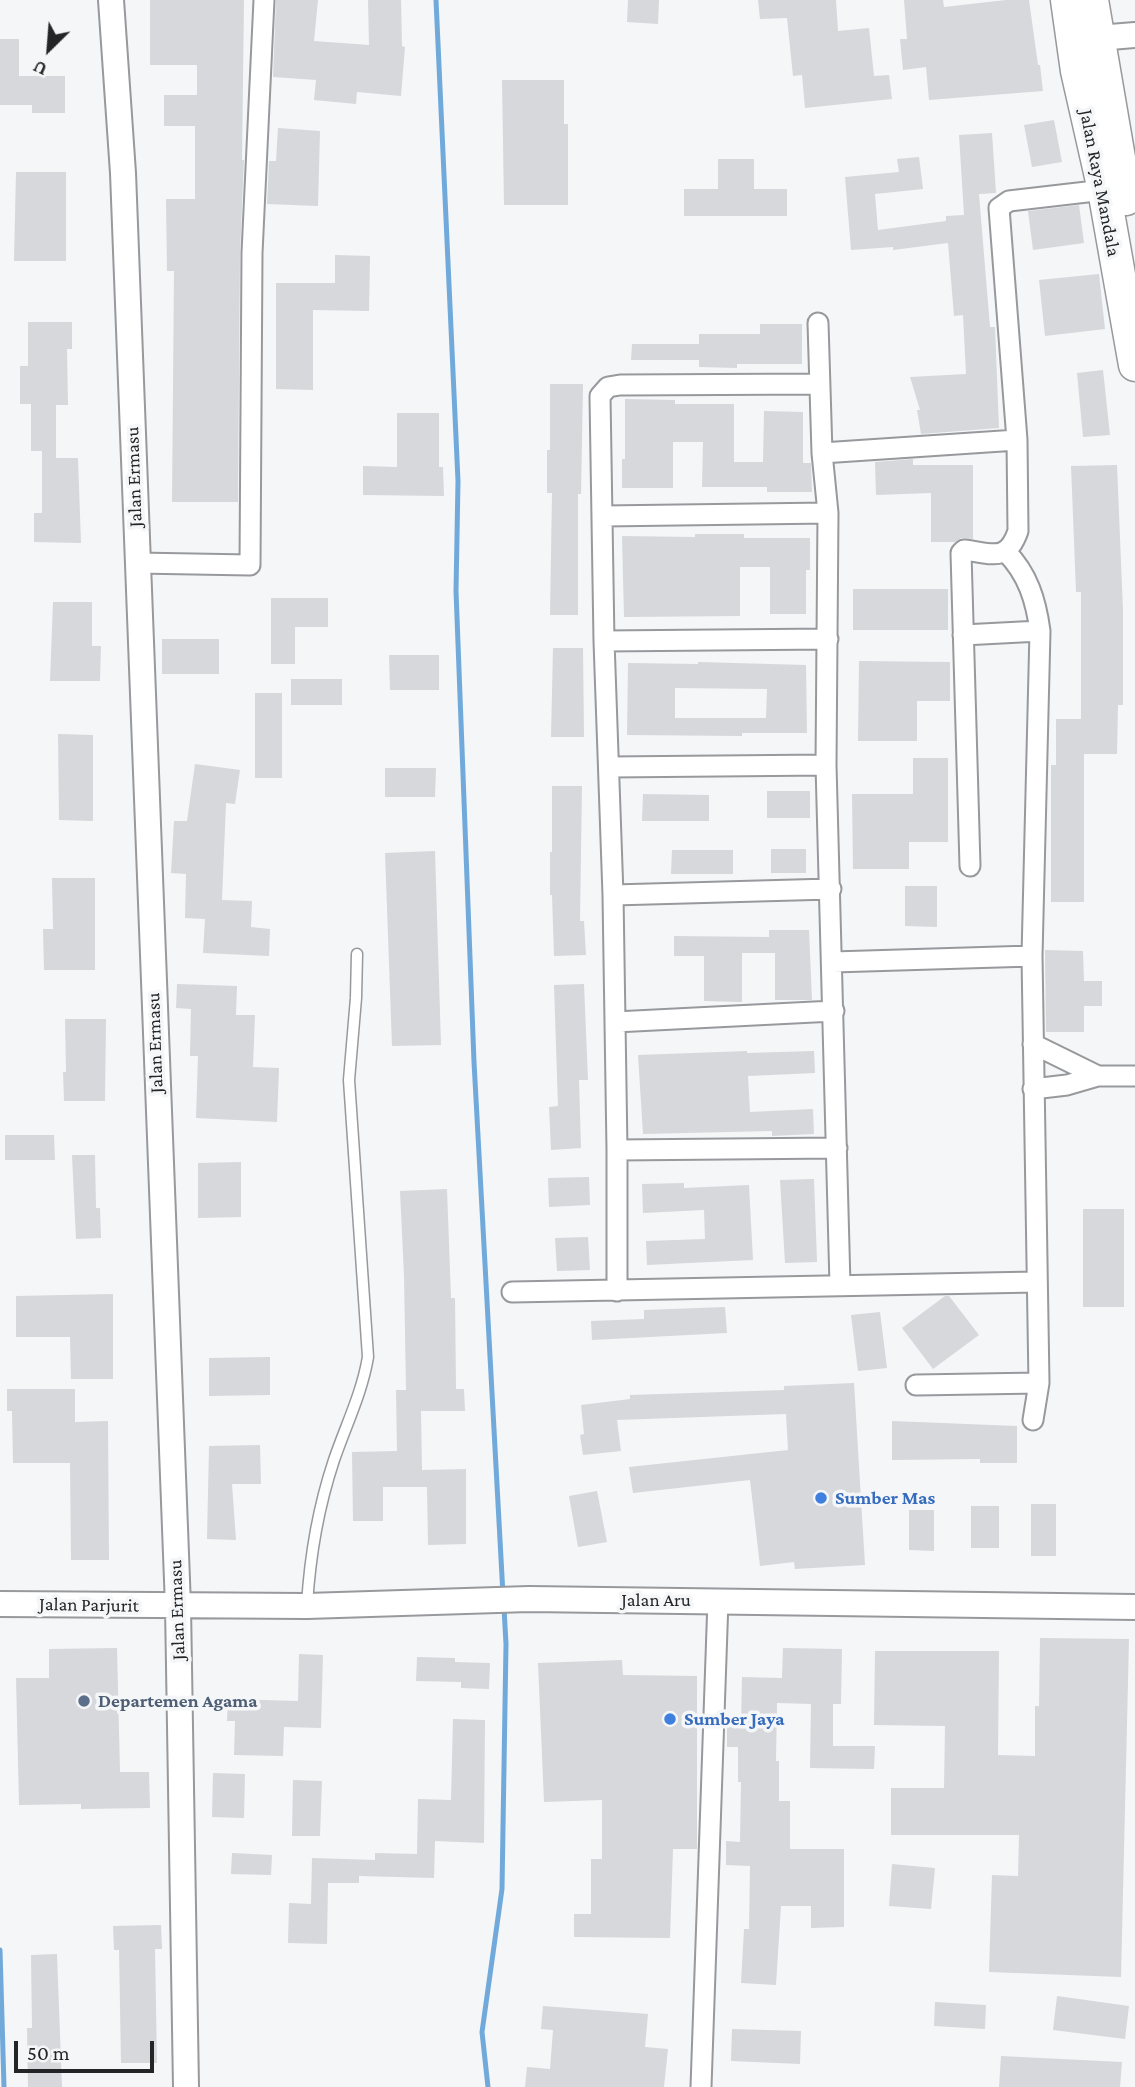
<!DOCTYPE html>
<style>
body{margin:0}
#map{position:relative;width:1135px;height:2087px;overflow:hidden;background:#f4f6f8;font-family:"Crimson Pro",serif}
canvas{display:block}
.north{position:absolute;left:14px;top:14px;width:70px;height:70px;-webkit-text-stroke:5px #f4f6f8;paint-order:stroke;rotate:205deg;font-size:19px;font-weight:700;line-height:28px;text-align:center;color:#242526}
.north::after{content:'';display:block;margin:auto;width:24px;height:32px;background:#242526;clip-path:polygon(50% 0,100% 100%,50% 72%,0 100%)}
.scale{position:absolute;left:14px;top:2041px;width:140px;height:32px;box-sizing:border-box;border:4px solid #242526;border-top:0;padding-left:9px;font-size:21px;line-height:24px;white-space:nowrap;color:#242526;-webkit-text-stroke:5px #f4f6f8;paint-order:stroke}
</style>
<div id="map">
<canvas width="1135" height="2087"></canvas>
<div class="north">U</div>
<div class="scale">50 m</div>
</div>
<script>
const ctx = document.querySelector('canvas').getContext('2d');
ctx.lineJoin = 'round';
function stroke(path, color, width, dash) { ctx.strokeStyle = color; ctx.lineWidth = width; ctx.lineCap = dash ? 'butt' : 'round'; ctx.setLineDash(dash || []); ctx.stroke(path); }
function fill(path, color) { ctx.fillStyle = color; ctx.fill(path, 'evenodd'); }
function write(font, color, halo, rows, align = 'center') {
  ctx.font = font + ' "Crimson Pro",serif'; ctx.lineWidth = 7; ctx.setLineDash([]); ctx.textBaseline = 'middle'; ctx.strokeStyle = halo; ctx.fillStyle = color; for (const [text, x, y, turn = 0] of rows) {
    ctx.save(); ctx.translate(x, y); ctx.rotate((+turn || 0) * Math.PI / 180); ctx.textAlign = isNaN(turn) ? turn : align; if (halo) ctx.strokeText(text, 0, 0); ctx.fillText(text, 0, 0); ctx.restore();
  }
}
stroke(new Path2D(`
 M436,0L458,481L456,591L474,1062L503,1595
 M0,1950L4,2087
 M488,2087L482,2032L502,1889L506,1644L504,1608`), '#71aada', 5);
fill(new Path2D(`
 M150,0H244L242,160H244L240,253L238,502H172L174,271H167L166,199H195V126H164V95H197V65H150Z
 M276,0H318L314,41L369,45L368,0H401L402,46L405,47L401,96L357,92L356,104L314,100L316,80L273,77Z
 M628,0H659L658,24L627,22Z
 M758,0H836L838,31L869,28L874,76L889,75L892,99L805,108L802,75L793,76L787,18L760,19Z
 M904,0H943L944,7L1006,0H1029L1038,65H1040L1043,91L929,100L926,67L903,70L900,39H907Z
 M0,39H19V76H65V113H32V105H0Z
 M502,80H564V124H568V205H504Z
 M1054,120L1062,162L1032,167L1024,125Z
 M278,128L320,131L318,206L267,204L269,161H276Z
 M992,133L996,193L979,194L990,327H995L999,428L921,434L917,410H920L910,377L966,374L963,315L954,316L948,243L893,250V247L851,250L845,177L899,172L897,159L919,157L923,189L875,194L878,230L946,221V216L964,215L959,135Z
 M718,159H754V189H787V216H684V189H718Z
 M16,172H66V261H14Z
 M1079,205L1084,243L1033,250L1028,211Z
 M335,255L370,256L369,311L313,310V390L276,389V283H335Z
 M1099,274L1105,329L1045,336L1039,280Z
 M28,322H72V349H67L68,405H56V458H78L81,543L34,542V513H42V451H31V404H20V366H28Z
 M760,324H802V364H737V368L699,367V360H631L632,344H699V334H760Z
 M1103,370L1110,435L1083,437L1077,373Z
 M550,384H583L581,494H578V615H550L552,493H547V450H550Z
 M625,399L675,400V404H734V462H763L764,411L803,412V463H811L812,492H767V487H702L703,442H673V488H622V459H625Z
 M397,413H439V467H443L444,496L363,495V466L397,467Z
 M913,459V465H973V539L961,538L955,542H931V493L876,495L875,462Z
 M1117,465L1123,611V705H1118L1117,754H1084V902H1051V765H1056V719H1081V592H1076L1071,466Z
 M695,534H744V538H810V570H806V614H770V567H740V616L624,617L622,536L695,537Z
 M853,589H948V630H853Z
 M271,598H328V627H295V664H271Z
 M53,602H92V646H101L100,681H50Z
 M162,639H219V674H162Z
 M553,648H583L584,737H551Z
 M389,655H439V690H390Z
 M859,661L950,662V701H917V741H858Z
 M698,662L806,665L807,733H742V736L627,735L628,663L698,664ZM675,688L767,689L766,718H675Z
 M291,679H342V705H291Z
 M255,693H282V778H255Z
 M58,734L93,735V821L59,820Z
 M913,758H948V842H909V869H853L852,794H913Z
 M195,764L240,770L235,804L226,803L222,900L252,901L251,927L270,929L269,956L203,953L205,919L185,918L186,874L171,873L174,821H187Z
 M385,768H436L435,797H385Z
 M552,786H582L580,921H584L586,955L554,956L552,895H550V852H552Z
 M767,791H810V818H767Z
 M643,794L709,795V821H642Z
 M771,849H806V873H771Z
 M672,850H733V874H671Z
 M435,851L441,1045L392,1046L385,853Z
 M52,878H95V970H44L43,929H53Z
 M905,886H937V927L905,926Z
 M769,930H809L812,1000H775V953H742V1002L704,1001V956H674V936L769,937Z
 M1045,950L1083,951L1084,981H1102V1006H1084V1032H1046Z
 M177,984L237,986L236,1015H255L253,1067L279,1068L277,1122L196,1118L198,1056H190L191,1009L176,1008Z
 M584,984L588,1080H579L581,1148L551,1150L549,1107L558,1106L554,985Z
 M65,1019H106L105,1101H64L63,1072H66Z
 M747,1051V1053L814,1051L815,1073L748,1076L750,1112L813,1109L814,1134L772,1136V1131L643,1134L638,1055Z
 M5,1135H54L55,1160H5Z
 M72,1155H95L96,1208H100L101,1238L76,1239Z
 M241,1162V1217L198,1218V1163Z
 M589,1177L590,1205L549,1207L548,1178Z
 M814,1179L817,1262L785,1263L780,1180Z
 M684,1183V1188L749,1185L753,1260L647,1265L646,1241L705,1239L704,1210L643,1213L642,1184Z
 M447,1189L451,1298H455L456,1389H464L465,1411H421L422,1470L466,1469V1544L428,1545L427,1487H383V1521H353L352,1452L397,1451L396,1390H406L404,1276L400,1191Z
 M1083,1209H1124V1307H1083Z
 M588,1237L590,1270L557,1271L555,1238Z
 M113,1294V1379H71L70,1337H16V1296Z
 M945,1296H949L979,1335L933,1369L902,1328Z
 M725,1307L727,1333L592,1340L591,1321L644,1319V1310Z
 M880,1312L887,1368L858,1371L851,1315Z
 M270,1357V1395L209,1396V1358Z
 M854,1383L865,1565L795,1569L794,1562L760,1566L750,1480L633,1493L629,1467L788,1450L786,1414L617,1420L621,1451L583,1455L580,1435L584,1434L581,1405L630,1399V1395L784,1390V1386Z
 M7,1389H75V1422L108,1421L109,1560H71L70,1463H13L12,1411H7Z
 M892,1421L1017,1426V1463H980V1459L892,1460Z
 M260,1445L261,1484H232L236,1540L207,1539L209,1446Z
 M597,1491L607,1542L578,1547L569,1496Z
 M1031,1504H1056V1556H1031Z
 M971,1506H999V1548H971Z
 M909,1510H934V1551L909,1550Z
 M1040,1638L1129,1639L1121,1977L989,1972L992,1875L1018,1876L1019,1835H891V1788H944L945,1726L874,1725L875,1651H999L998,1755L1035,1756V1706H1039Z
 M117,1648L120,1772H149L150,1808L81,1809V1804L19,1805L16,1678H49V1649Z
 M783,1648L842,1649L841,1704H833V1746H875L874,1769L810,1768L811,1704L777,1703L776,1761H779V1801H790V1849H844V1927L811,1928V1906H781L776,1985L741,1983L744,1929H749L750,1866L726,1865V1841L740,1842L741,1782H738V1747H727V1724H741L742,1677L782,1678Z
 M299,1654L323,1655L321,1728L284,1727L283,1756L234,1755L235,1721H227L228,1699L298,1701Z
 M417,1657L455,1658V1662L490,1663L489,1689L461,1688V1682L416,1681Z
 M622,1660L623,1675L697,1676V1849H673L670,1938L574,1937V1914H591V1859H602V1800L544,1802L538,1663Z
 M453,1719L485,1720L484,1843L435,1841L434,1878L359,1876V1883H328L327,1944L288,1943L289,1903L311,1904L312,1858L375,1860V1853L417,1854L418,1799L451,1800Z
 M213,1773L245,1774L244,1818L212,1817Z
 M293,1780L322,1781L320,1836H292Z
 M232,1853L272,1855L271,1875L231,1874Z
 M892,1864L935,1868L931,1909L889,1906Z
 M161,1925L162,1949H155L157,2063H121L119,1950H114L113,1926Z
 M57,1954L62,2087H28L27,2028H32L31,1955Z
 M1057,1996L1129,2006L1125,2039L1053,2030Z
 M935,2002L986,2005L985,2029L934,2026Z
 M543,2006L648,2014L645,2047L668,2049L664,2087H525L527,2067L550,2069L553,2030L541,2029Z
 M732,2029L801,2031L800,2064L731,2061Z
 M1001,2056L1122,2062L1120,2087H999Z`), '#d6d8db');
const service = new Path2D(`
 M307,1605C310,1555 318,1508 334,1460C346,1425 362,1393 368,1357L349,1080L356,998L357,954`);
const minor = new Path2D(`
 M818,323L822,453L828,513L826,765L840,1285
 M822,453L1017,440
 M603,516L828,513
 M1006,552C1028,574 1036,601 1040,631
 M137,563L250,565L252,253L264,0
 M963,635L1040,631L1032,956L1039,1383L1033,1420
 M604,641L828,639
 M610,767L826,765
 M970,866L961,553L964,550C992,553 1007,563 1018,531L1017,440L999,208L1009,201L1104,190
 M613,895L831,889
 M833,962L1032,956
 M615,1022L834,1011
 M1033,1044L1098,1076H1135
 M1033,1089L1067,1085L1098,1076
 M617,1150L837,1148
 M617,1291V1150L613,895L604,641L600,396L608,387L620,385L819,384
 M512,1292L1036,1282
 M916,1385L1039,1383
 M701,2087L718,1600`);
const tertiary = new Path2D(`
 M111,0L123,173L178,1606L186,2087
 M1098,38L1135,35
 M0,1604L307,1606L529,1599L1135,1607`);
const trunk = new Path2D(`
 M1067,0L1077,71L1104,190L1135,365
 M1092,0L1126,199`);
stroke(service, '#97999c', 13);
stroke(minor, '#97999c', 23);
stroke(tertiary, '#97999c', 28);
stroke(trunk, '#97999c', 35);
stroke(service, '#fff', 10);
stroke(minor, '#fff', 19);
stroke(tertiary, '#fff', 24);
stroke(trunk, '#fff', 32);
for (const [x, y, r, color] of [
 [821,1498,7,"#3f7fe0"],
 [84,1701,7,"#5c6f8a"],
 [670,1719,7,"#3f7fe0"]
]) { const dot = new Path2D(); dot.arc(x, y, r, 0, 2 * Math.PI); ctx.fillStyle = color; ctx.fill(dot); stroke(dot, '#f4f6f8', 2.5); }
write('19px', '#242526', '#f4f6f8', [
 ["Jalan Raya Mandala",1100,183,79],
 ["Jalan Ermasu",134,477,-92],
 ["Jalan Ermasu",155,1043,-92],
 ["Jalan Aru",656,1600],
 ["Jalan Parjurit",89,1605,1],
 ["Jalan Ermasu",177,1610,-92]
]);
write('bold 19px', '#366cbe', '#f4f6f8', [
 ["Sumber Mas",835,1498],
 ["Sumber Jaya",684,1719]
], 'left');
write('bold 19px', '#4e5e75', '#f4f6f8', [
 ["Departemen Agama",98,1701]
], 'left');
</script>
